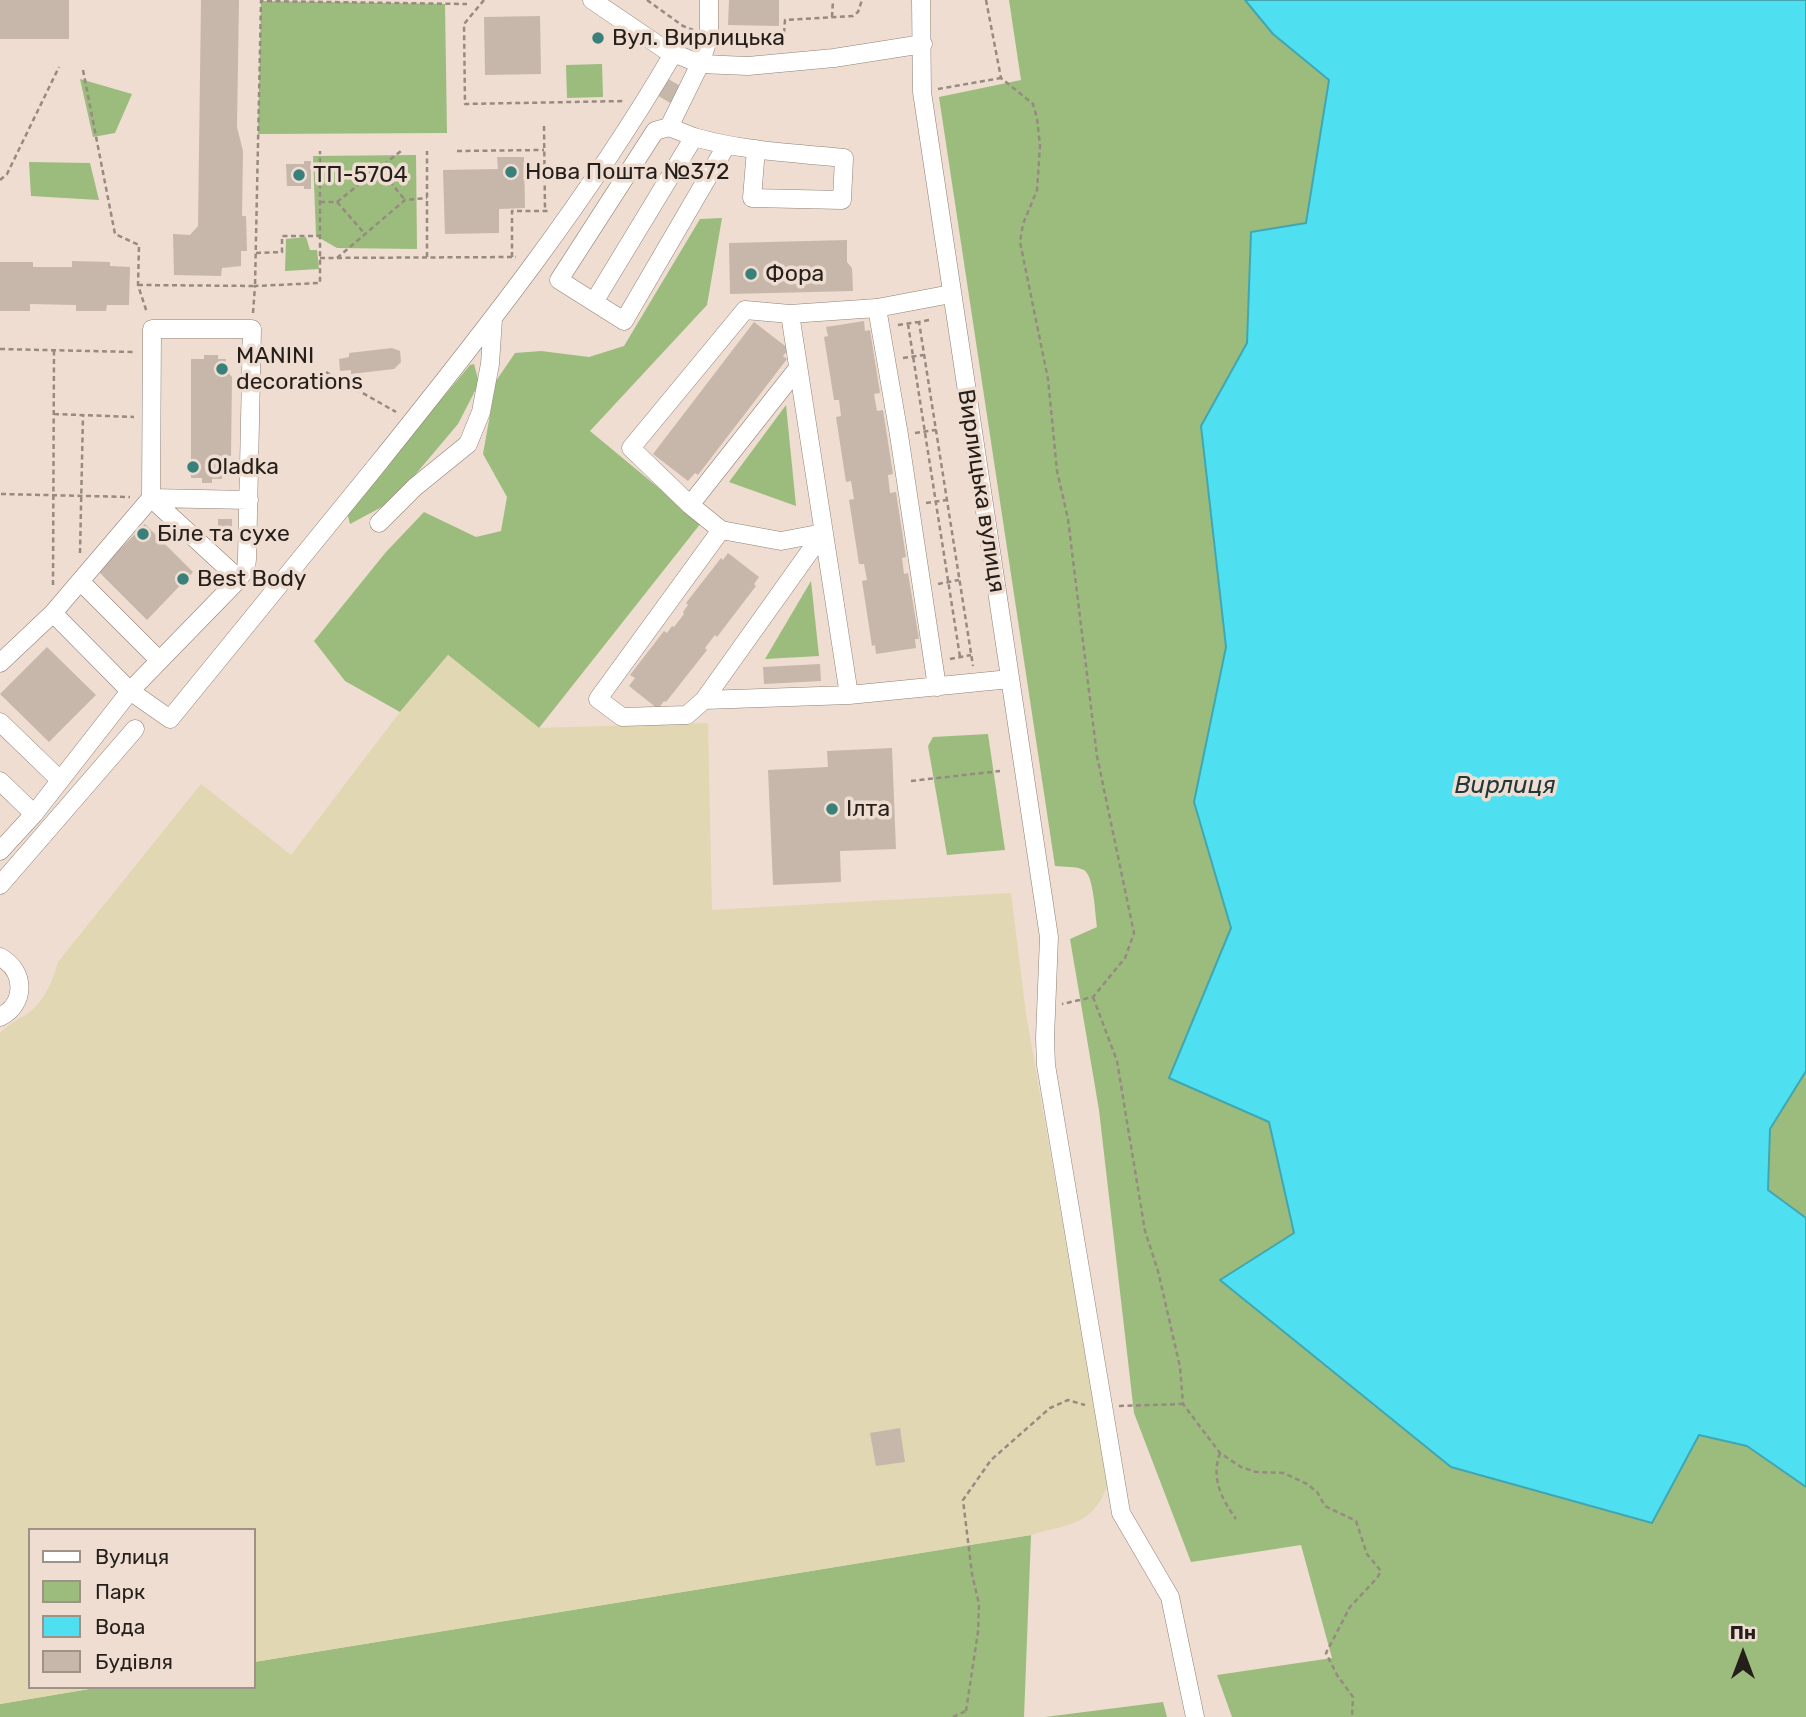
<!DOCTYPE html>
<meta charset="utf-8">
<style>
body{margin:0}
#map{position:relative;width:1806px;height:1717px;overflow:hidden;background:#eeddd0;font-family:Rubik,sans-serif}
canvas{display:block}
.legend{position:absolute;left:28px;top:1528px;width:228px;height:161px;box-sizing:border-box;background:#eeddd0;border:2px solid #9e9188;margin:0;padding:9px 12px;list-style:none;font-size:21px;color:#251f1b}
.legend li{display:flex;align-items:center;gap:14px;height:35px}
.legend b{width:35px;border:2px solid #9e9188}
.north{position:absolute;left:1708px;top:1619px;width:70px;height:70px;-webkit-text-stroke:5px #eeddd0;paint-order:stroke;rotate:0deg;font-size:19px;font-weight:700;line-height:28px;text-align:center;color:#251f1b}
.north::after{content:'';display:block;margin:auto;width:24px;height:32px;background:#251f1b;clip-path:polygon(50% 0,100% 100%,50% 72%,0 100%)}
</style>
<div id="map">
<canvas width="1806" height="1717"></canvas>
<ul class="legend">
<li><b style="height:9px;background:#fff"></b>Вулиця</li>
<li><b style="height:19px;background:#9bbc7d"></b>Парк</li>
<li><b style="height:19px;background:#4ee0f1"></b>Вода</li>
<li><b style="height:19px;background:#c7b7ab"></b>Будівля</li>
</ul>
<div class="north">Пн</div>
</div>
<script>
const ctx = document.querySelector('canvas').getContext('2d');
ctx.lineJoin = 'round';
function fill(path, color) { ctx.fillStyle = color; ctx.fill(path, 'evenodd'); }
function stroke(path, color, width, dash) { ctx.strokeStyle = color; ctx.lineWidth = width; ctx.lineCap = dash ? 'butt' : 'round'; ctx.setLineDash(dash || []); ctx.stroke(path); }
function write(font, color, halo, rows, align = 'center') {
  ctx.font = font + ' Rubik,sans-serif'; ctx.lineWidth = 7; ctx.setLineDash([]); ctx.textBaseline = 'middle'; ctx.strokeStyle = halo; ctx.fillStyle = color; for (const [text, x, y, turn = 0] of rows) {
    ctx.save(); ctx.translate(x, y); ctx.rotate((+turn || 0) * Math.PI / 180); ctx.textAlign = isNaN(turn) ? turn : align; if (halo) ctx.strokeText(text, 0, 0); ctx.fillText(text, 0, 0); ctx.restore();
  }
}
fill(new Path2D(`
 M1009,0H1252L1285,43L1330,80L1321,134L1330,178L1310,199L1306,223L1250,266L1247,343L1230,374L1226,647L1212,861L1232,928L1206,989L1237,1107L1269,1122L1273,1137L1289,1151L1294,1233L1266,1251L1693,1412L1806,1451V1717H1232L1217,1675L1332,1658L1301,1545L1191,1562L1134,1413L1099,1110L1070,939L1097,927C1095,914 1094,876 1084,870C1076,866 1064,867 1055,866L939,97L1021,80Z
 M261,1L445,4L447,133L258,134Z
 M602,64L603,97L567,98L566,65Z
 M80,79L132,94L115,133L93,137Z
 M416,155L417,249L337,248L316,236L313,156Z
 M29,162L90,163L99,200L31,196Z
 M722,218L707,305L590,431L701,523L539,728L448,655L400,712L345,681L314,641L386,552L424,512L476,537L501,531L507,497L483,454L496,381L515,353L541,351L589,357L624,346L700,219Z
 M306,237L310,250H317L319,269L285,271L286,239Z
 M474,364L479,383L458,424L393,501L350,524L347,512L470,365Z
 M786,405L796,506L729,482Z
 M811,581L819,656L765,659Z
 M988,734L1005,850L947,855L928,746L933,737Z
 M1806,1071V1235L1768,1190L1770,1129Z
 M1031,1535L1024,1717H0V1704L101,1687H254V1662Z
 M1163,1702L1167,1717H1045Z`), '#9bbc7d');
fill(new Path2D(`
 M448,655L539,728L708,723L712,910L1011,893L1026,1014L1108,1484C1092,1527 1070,1523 1031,1535L254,1662V1530H30V1687H101L0,1704V1033C9,1023 21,1019 32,1010C46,998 53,979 58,962L201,784L291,855L400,712Z`), '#e1d7b2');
const water = new Path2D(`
 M1245,0H1806V1071L1770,1129L1768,1190L1806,1218V1487L1747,1446L1699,1435L1652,1523L1451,1467L1220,1280L1294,1233L1269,1122L1169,1078L1231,928L1194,802L1226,647L1201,426L1247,343L1251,232L1306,223L1329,80L1273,34Z`);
fill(water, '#4ee0f1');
stroke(water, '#42a6b1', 2);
fill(new Path2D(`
 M0,0H69V39H0Z
 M201,0H239L237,127L243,151L242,216H246L247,251H241V266L222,268L221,276L174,275L173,234L190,235L198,226Z
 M729,0H779V26L728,25Z
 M540,16L541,74L485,75L484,17Z
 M665,77L682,87L672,104L655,94Z
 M497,157H524L525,208L499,209V233L445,234L443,170L498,169Z
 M304,161H311V189H304V186H287L286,164H304Z
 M847,240V262L852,268L853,291L730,294L729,243Z
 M72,261L110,262V266L130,267L129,305H107L106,311H76V305L30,304V311H0V262H33V267H72Z
 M864,321L865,331L870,330L880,393L874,394L877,411L883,410L893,474L888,475L890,493L896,492L906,557L902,558L904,574L908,573L919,639H915L916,648L876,654L875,645L872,646L862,581L867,580L864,564H859L849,500L854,499L851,481L846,482L836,417L841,416L839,400H834L824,337L828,336L826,327Z
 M754,322L789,349L783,356L787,359L698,475L695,473L688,481L653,454Z
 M392,348L400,351L401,362L394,369L351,374V370L340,371L339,359L349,357V353Z
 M204,355H218V359H226V370L232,377L231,456H228L227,468L222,471V479H212V483H202V478H191V359H204Z
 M218,519H232V535H218Z
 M145,524L193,572L147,620L98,571Z
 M728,553L759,577L754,584L756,586L717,637L715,635L705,648L707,650L666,702L664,701L658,709L629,686L635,678L630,675L664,631L667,633L672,626L674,627L684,614L683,612L688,605L686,603L721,558L723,560Z
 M47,647L96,695L49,742L0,694Z
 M820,664L821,681L764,684L763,667Z
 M892,748L896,849L840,851L841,882L773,885L768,770L828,767L827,751Z
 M900,1428L905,1462L876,1466L870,1433Z`), '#c7b7ab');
const minor = new Path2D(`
 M592,0L664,49L700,64L748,66L834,58L923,44
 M921,0L922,92L1049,937L1045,1038L1046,1065L1121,1513L1170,1597L1195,1717
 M669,127L655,131L559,280L624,321L726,146
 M694,137C742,151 794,153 844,158L842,200L752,198L756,149
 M594,302L694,137L669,127L700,64L709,37V0
 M877,308L899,435L937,687
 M151,498L239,579
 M151,498L249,500
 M690,505L631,448L745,310L790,314
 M379,523L415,487L468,444L481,412L490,364L493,319
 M721,530L690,505L798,368
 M823,533L781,541L721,530L598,699L622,717L687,715L704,700L849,695L1010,679
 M80,581L159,660
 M53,613L151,498L152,329H252L247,559L246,568L239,579L130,691L170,719C239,634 308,549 377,465C483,333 588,200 673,54
 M0,663L53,613L130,691L34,814L0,851
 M849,695L790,314L877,308L951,294
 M704,700L823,533
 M0,722L60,780
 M0,781L34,814
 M0,885L135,729
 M0,957C26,971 26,1004 0,1017`);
stroke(minor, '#908176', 19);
stroke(new Path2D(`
 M484,0L464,24L465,104L624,101
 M647,0L683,26L693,30
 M986,0L1001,78L1033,104L1037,118L1040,146L1037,190L1023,224L1020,242L1048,379L1057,471L1068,519L1097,756L1134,933L1125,958L1093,997L1062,1004
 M832,17L833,0
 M784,33L785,20L853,16L858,12L862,0
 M83,70L115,234L139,245L138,285L147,313
 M938,89L1001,78
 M544,126L545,210
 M457,151L544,150
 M379,168L405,200
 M0,180L7,174L59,67
 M320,202H337L401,151
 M337,202L365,234
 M256,253L282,252V236H320
 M427,257V151
 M512,257V211H550
 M320,258L516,257
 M337,258L405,200L427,198
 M138,285L255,286L261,1L467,4
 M253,313L255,286L320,283V151
 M929,320L919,322L973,666
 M908,324L960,657
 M898,325L919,322
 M0,349L133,352
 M903,358L924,355
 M326,372L396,412
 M54,414L134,417
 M915,433L936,430
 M1,494L130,497
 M926,503L947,500
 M80,553L83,415
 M938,584L959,580
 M53,585L54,350
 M950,659L971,655
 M911,781L1000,771
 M1093,997L1117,1061L1145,1231L1158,1271L1180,1367L1183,1404L1220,1453L1241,1467L1256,1472L1284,1473L1307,1484L1317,1492L1325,1506L1356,1521L1367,1554L1381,1571L1377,1578L1350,1607L1326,1653L1337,1675L1353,1697L1352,1717
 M1119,1406L1182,1404
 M1220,1453C1211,1478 1221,1498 1236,1519
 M966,1711L978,1632L979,1604L972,1574L963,1500L991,1460L1050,1408L1068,1400L1085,1405
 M953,1717L966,1711`), '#978a81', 2.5, [5, 3.5]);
stroke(minor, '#fff', 18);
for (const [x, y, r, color] of [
 [598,38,7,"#39807b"],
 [511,172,7,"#39807b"],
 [299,175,7,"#39807b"],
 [751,274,7,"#39807b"],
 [222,369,7,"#39807b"],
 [193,467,7,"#39807b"],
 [143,534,7,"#39807b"],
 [183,579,7,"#39807b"],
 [832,809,7,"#39807b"]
]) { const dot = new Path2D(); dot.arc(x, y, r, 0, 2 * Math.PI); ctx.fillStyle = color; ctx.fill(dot); stroke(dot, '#eeddd0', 2.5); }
write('23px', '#251f1b', '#eeddd0', [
 ["Вул. Вирлицька",612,38],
 ["Нова Пошта №372",525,172],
 ["ТП-5704",313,175],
 ["Фора",765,274],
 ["MANINI",236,356],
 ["decorations",236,382],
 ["Oladka",207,467],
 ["Біле та сухе",157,534],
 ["Best Body",197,579],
 ["Ілта",846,809]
], 'left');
write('23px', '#251f1b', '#eeddd0', [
 ["Вирлицька вулиця",981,491,81]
]);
write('italic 24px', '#20383b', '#eeddd0', [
 ["Вирлиця",1505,786]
]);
</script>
